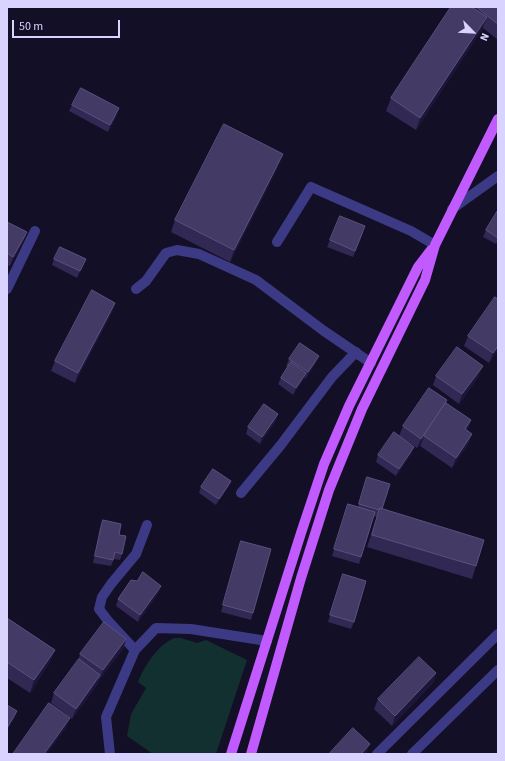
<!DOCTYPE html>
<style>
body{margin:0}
#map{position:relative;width:505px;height:761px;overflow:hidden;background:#130f26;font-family:"Source Sans 3",sans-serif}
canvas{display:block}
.frame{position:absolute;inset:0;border:8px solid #d9d4ff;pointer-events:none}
.north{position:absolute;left:453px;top:12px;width:40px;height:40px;-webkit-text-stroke:3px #130f26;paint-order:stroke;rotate:114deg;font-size:11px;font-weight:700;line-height:16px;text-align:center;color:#d9d4ff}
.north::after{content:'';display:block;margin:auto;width:14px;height:18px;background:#d9d4ff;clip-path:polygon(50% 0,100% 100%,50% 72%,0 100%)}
.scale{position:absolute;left:12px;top:20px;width:108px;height:18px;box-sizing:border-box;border:2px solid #d9d4ff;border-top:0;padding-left:5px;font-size:12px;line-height:14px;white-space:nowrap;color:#d9d4ff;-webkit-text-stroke:3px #130f26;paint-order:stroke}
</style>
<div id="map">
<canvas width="505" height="761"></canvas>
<div class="frame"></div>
<div class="north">N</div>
<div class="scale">50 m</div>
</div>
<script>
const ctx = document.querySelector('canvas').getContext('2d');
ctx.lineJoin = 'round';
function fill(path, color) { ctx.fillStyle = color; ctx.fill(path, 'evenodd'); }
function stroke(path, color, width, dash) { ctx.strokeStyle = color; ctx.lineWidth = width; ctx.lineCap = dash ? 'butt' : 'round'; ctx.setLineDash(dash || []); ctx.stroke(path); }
fill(new Path2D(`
 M174,638H181L197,643L206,640L247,660L216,754H153L127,736L131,714L146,688L138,682C145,665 157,646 174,638Z`), '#12302f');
stroke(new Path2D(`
 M452,209L498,176
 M277,242L311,187L411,231L435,245
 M7,289L35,231
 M136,289L146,281L166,253L177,250L199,254L256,280L324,331L371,363
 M241,493L280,446L332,377L356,352
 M135,650L109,622L99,609L102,597L111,584L136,554L147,525
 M110,754L106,717L135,650L156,628L191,629L267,641
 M377,754L498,634
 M412,754L498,670`), '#3d3a85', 10);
stroke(new Path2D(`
 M231,754L301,533L324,464L349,406L418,267L431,250
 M251,754L301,578L329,490L362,409L425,280L435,245L498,119`), '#c25bff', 10);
fill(new Path2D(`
 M451,7H498V40L483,28L416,130L386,111L391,98Z
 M72,105L117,115L108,132L69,111Z
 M278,167L230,262L171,232L175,220Z
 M498,210V240L496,244L483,237L486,230Z
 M7,222L27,232L23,242L10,266L7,265Z
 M363,233L353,257L327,247L330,240Z
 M54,259H86L77,278L52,265Z
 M498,299V350L489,363L464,346L468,336Z
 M115,303L112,312L75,383L51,371L55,361Z
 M289,359L316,363L305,379L304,378L293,395L278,384L281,378L288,367L286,366Z
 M436,376H479L459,404L433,385Z
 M447,400L446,404L471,420L467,431L472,434L468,444L452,468L420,446L422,442L417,448L399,436L403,426Z
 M276,420L260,444L246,434L248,427Z
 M412,453L396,476L376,462L378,455Z
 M367,477L382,509L476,566L472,579L367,547L377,517L374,516L359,564L332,556L348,504L358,507Z
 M231,481L228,488L216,505L199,493L201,487Z
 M103,520L119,535L122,554L120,560L114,559L111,566L93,563L100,527Z
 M241,541L253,613L251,620L221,612Z
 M343,574L354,622L351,629L328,622Z
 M161,586L159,592L138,622L116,606L118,599Z
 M7,618L55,650L50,662L30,693L7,678Z
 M126,639L123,649L99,680L97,685L72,719L51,703L54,693L78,661L80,654Z
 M436,673L433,683L392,726L374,709L378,699Z`), '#312854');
fill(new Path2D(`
 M487,17L482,30L416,130L420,118Z
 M119,108L117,115L108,132L110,125Z
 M283,154L278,167L230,262L234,250Z
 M27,232L23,242L10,266L13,257Z
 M86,259L83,266L77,278L80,271Z
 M115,303L112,312L75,383L78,373Z
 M498,346V350L489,363L493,353Z
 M319,356L316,363L305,379L308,372Z
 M483,366L479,376L459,404L462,394Z
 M306,373L304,379L293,395L296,388Z
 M447,400L443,410L424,436L422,442L417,448L421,439Z
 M278,414L276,420L260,444L262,437Z
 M471,420L468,429L461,439L465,429Z
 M472,434L468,444L452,468L456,458Z
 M414,447L412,453L396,476L399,469Z
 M231,481L228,488L216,505L219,499Z
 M161,586L159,592L138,622L140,615Z
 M126,639L123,649L99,680L103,670Z
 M55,650L50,662L30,693L34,680Z
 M436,673L433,683L392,726L395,716Z
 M100,675L97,685L72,719L76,709Z
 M17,711L15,718L7,731V728Z
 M70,718L66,728L47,754H44Z
 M370,744L366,754H361Z`), '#1d163a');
const building = new Path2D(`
 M451,7H471L487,17L420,118L391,98Z
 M477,7H498V24Z
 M81,88L119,108L110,125L72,105Z
 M224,124L283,154L234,250L175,220Z
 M498,210V238L486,230Z
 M340,216L365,226L355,251L330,240Z
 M7,222L27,232L13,257L7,253Z
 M60,247L86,259L80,271L54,259Z
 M92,290L115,303L78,373L55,361Z
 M495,297L498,299V346L493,353L468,336Z
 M300,343L319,356L308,372L289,359Z
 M457,347L483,366L462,394L436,376Z
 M291,362L306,373L296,388L281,378Z
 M429,388L447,400L421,439L403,426Z
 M446,403L471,420L465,429L472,434L456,458L424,436Z
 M264,404L278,414L262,437L248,427Z
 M394,432L414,447L399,469L378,455Z
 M213,469L231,481L219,499L201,487Z
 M367,477L390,484L382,509L380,508L379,510L359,504Z
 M348,504L375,512L361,557L334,549Z
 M380,508L484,540L476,566L372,535Z
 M103,520L121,524L119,535L126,536L122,554L115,552L113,560L95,556Z
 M241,541L271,549L253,613L223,605Z
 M143,572L161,586L140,615L118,599L131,580L137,581Z
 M343,574L366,581L354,622L330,615Z
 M7,618L55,650L34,680L7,662Z
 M104,622L126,639L103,670L80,654Z
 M419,657L436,673L395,716L378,699Z
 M79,659L100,675L76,709L54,693Z
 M49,703L70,718L44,754H13Z
 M7,705L17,711L7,728Z
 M353,728L370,744L361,754H329Z`);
fill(building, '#433a66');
stroke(building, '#5a527e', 1);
</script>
